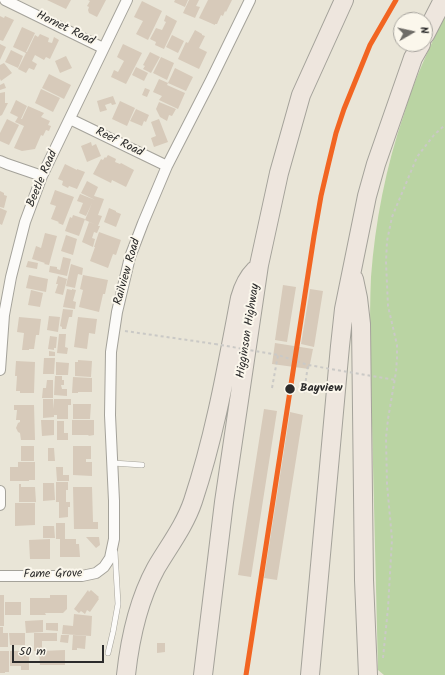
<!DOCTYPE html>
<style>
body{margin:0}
#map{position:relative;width:445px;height:675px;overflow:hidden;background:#e9e5d7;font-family:Kalam,sans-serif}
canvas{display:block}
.north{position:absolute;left:393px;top:12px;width:40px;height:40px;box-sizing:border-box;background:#fbf7ec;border:1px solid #a8a59f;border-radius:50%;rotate:81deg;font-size:11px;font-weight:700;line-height:16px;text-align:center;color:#2b2b2b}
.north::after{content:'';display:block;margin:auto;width:14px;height:18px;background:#6e6c67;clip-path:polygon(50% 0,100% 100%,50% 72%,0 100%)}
.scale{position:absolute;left:12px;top:645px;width:92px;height:18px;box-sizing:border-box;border:2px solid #2b2b2b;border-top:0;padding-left:5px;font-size:12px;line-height:14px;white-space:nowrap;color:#2b2b2b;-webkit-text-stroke:3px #fbf7ec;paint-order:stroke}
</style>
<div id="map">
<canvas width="445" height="675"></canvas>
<div class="north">N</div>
<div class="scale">50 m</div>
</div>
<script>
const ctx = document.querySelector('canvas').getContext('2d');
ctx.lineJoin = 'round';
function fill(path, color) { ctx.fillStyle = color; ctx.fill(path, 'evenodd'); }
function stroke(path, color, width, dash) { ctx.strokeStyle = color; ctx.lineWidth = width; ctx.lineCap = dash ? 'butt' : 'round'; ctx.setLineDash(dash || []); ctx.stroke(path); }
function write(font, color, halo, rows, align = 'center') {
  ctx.font = font + ' Kalam,sans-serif'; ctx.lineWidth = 4; ctx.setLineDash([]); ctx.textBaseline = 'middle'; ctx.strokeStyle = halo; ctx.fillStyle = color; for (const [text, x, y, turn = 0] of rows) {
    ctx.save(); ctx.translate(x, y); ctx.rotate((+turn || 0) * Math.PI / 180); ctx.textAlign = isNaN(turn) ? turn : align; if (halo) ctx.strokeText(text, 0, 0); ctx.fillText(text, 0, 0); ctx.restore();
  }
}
fill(new Path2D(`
 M445,16V675H384L378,670L370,341C370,320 370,298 371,277C375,222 386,166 404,114C414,80 429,48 445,16Z`), '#bad4a3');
fill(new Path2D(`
 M47,0H71L66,9Z
 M88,0H106L97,17L89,13L88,10L89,7L87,6L90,1Z
 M175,0H188L185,7L174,2Z
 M189,0H199L196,6L200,7L195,18L183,13Z
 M208,0H232L226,12L225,11L223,16L221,15L217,24H215V25L199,18Z
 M142,1L162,11L148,40L136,34L143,21L134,17Z
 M166,15L177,21L164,49L155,45L156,42L150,39L156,28L162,30L166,22L164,21Z
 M0,16L4,18L5,16L14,20L3,41L0,40Z
 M22,27L35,33L26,52H27L35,35L38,37L40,34L49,38L48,42L52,43L54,37L59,40L50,59L46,57L44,60L35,55L32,61L37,64L34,70L29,68L26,73L18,69L26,53L13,47Z
 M195,30L202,34V35L205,36L199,48L207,52L199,69L178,59L186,42L188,43Z
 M172,35L184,41L178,53L166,47Z
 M0,44L6,47L0,60Z
 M123,44L142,53L126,84L111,77L114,70L118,72L124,61L117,57Z
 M11,50L23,56L18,68L5,62Z
 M150,52L160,57L151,73L143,69L145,66L143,65Z
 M66,56L72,68L60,73L55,61Z
 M161,57L174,63L167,80L153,73Z
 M4,63L12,73L1,81L0,79V65Z
 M136,67L148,73L144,81L132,75Z
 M175,68L193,77L186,91L168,83Z
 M49,74L71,85L64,99L42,88Z
 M159,79L168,83L167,85L185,93L178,109L159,100L162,96L153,92Z
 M4,83L6,88L0,90V85Z
 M145,88L150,90L147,97L142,95Z
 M41,89L60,98L53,112L35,103Z
 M5,92V103H8L2,115L0,116V93Z
 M113,96L116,104L112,105L111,103L105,105L107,110L100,112L97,101Z
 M16,100L27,106L21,119H22L28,106L44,113L41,117L50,121L48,125L51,126L49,131L46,130L43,136L41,135L35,149L22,151L14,148L24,126L15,122L18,117L10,113Z
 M120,101L135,108L127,126L112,119Z
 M159,102L176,109L172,116L169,115L167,121L160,117L156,109Z
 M136,109L149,115L146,122L144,121L142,126L130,121Z
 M7,119L19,125L9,145L0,141V133Z
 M159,119L168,142L154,147L151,138L156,136L151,122Z
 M91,142L92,146L96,144L101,156L87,162L81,146Z
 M108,155L116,159L115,162L120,164L121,163L134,170L126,187L112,180L111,183L93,174L101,159L103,160L105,157L106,158Z
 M65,164L77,170V169L85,172L77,189L69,186L68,188L62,185L63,181L58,179Z
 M87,181L98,187L94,196L104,199L98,215L102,216L98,226H100L97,233L94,232L92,238L95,239L93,247L82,242L89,222L94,224L85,220L92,203L86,216L79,213L83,203L77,201L80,194L95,200L81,193Z
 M55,190L74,197L63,225L58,223L59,222L51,219L56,206L50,204Z
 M0,191L4,193V195L7,196L4,208L0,207Z
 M0,208L7,211L2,225L0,224Z
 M109,208L116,211V212L121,214L116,227L104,222Z
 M73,215L85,219L79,236L65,231L70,217L72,218Z
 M99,232L121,240L116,255L113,254L108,268L90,261L95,247H94Z
 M45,233L57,236L49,265L44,264L45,263L32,259L36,246L41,248Z
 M66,235L77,239L73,255L61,251Z
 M63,257L71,259L67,276L49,272L50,266L57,267V269L60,270Z
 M28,261L38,263L37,269L26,267Z
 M71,264L83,268L82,275L78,274L75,288L66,286Z
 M29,275L48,279L46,292L26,288Z
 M83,275L108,280L105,294H103L99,312L79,307L83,290L80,289Z
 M58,276L67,279L63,295L55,293L58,284H56Z
 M283,285L296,287L287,342L275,340Z
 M67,289L72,290V289L76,290L73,301L76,302L75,309L63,307Z
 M310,289L323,291L314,347L301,344Z
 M31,290L43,293L40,307L28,305Z
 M63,309L73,310L72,317H69L66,329H62V327L60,326Z
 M49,316L60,317L58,332L47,330Z
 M19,317L41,319L39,335H36L34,349H29V350H22L24,333L17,332Z
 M78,317L97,319L95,334L89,333L87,349L74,347Z
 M59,334H66L65,347L68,348L67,354L57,353Z
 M50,336L57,337L56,348H54V350L48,349Z
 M275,343L313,349L309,369L272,364Z
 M49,351L55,352V356H49Z
 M44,358H55L54,374H43Z
 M78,360L92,361L91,377L75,376V362H78Z
 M16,361L35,362L34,393H20V391H16L17,376H15Z
 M56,362L69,363L68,375H56Z
 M55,376H62V380H64V385H61L62,389H67V396L54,395Z
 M73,377L92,378V392H78V393H72Z
 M47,380H53V398H42L43,388H46Z
 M43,399H53L54,409V399H71V405H68V419H57V415H54V417L43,418Z
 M73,404H91L90,419H73Z
 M14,405H34L35,440H21L20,433L18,432L16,428L18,423L20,422V420H16L17,410H14Z
 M264,409L277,411L251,577L238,575Z
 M290,412L303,415L277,580L264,578Z
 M41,420H54V435L42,436Z
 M72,420H94V435L88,436L89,435H72Z
 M57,421H64V433H68V440H57Z
 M21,446H34V461H21Z
 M73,446H91V459H86V462H92V476L73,475Z
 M48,448H54L55,461H48Z
 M18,462H35V480H29V481H10V467H18Z
 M56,467H63V475H69V481H57Z
 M56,482H68V490H66V502H70V507H68V517L59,518V502H56Z
 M43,483H54L55,500L43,501Z
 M19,484H21V487H35L36,502H19Z
 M73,487H92L93,522H98V529H74Z
 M15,503H35V525L15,526Z
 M56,523H65V539H76V544H79L80,557H60V539H56Z
 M43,526H54L55,538H43Z
 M86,537H99L100,545L96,548Z
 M50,539V559H30L29,540Z
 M88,590L89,592L91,590L99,597L98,598L99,599L90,612L87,610L85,614L81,611L79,613L74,609Z
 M0,595H4V626H0Z
 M50,595H67V609L63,613H45L46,615H30V598H50Z
 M5,602H21V615H5Z
 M74,614L92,616L91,636L62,634L63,625L73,626Z
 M43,620V632L26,633L25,621Z
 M46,623H58V631L46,630Z
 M0,627H3V633H8V647H0Z
 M9,633H25V645H10Z
 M34,633H57V641H42V651L65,650V665H40L39,651H34Z
 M61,635H69L68,643L60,642Z
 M73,635L86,636L85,649L77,648V650H72Z
 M157,643H165V652L157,653Z
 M0,651H9V672H5V673H0Z
 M10,651H29V670H21V666H10Z`), '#d7caba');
const lane = new Path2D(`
 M113,463L142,465
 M108,653L113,632L118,604L115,552`);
const street = new Path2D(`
 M5,0L103,48
 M70,119L167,166
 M0,161L7,164L42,176
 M0,370L4,315L11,277L25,222L42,176L127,0
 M0,491V505
 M0,576H82L96,573L104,567L110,558L114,539V501L110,415L111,352L117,312L130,257L143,223L167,166L211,80L250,0`);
const highway = new Path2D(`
 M425,35L443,0
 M354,279L358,298L361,324L364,580L368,675
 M126,675C130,638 138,601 156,568C169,546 185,525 193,501C215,435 227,366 240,298C243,287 247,278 255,270
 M203,675L224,502L259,265L279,173L301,95L344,0
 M310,675L340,346L344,309L367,196L376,164L413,58L421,44`);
stroke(lane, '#a4a29a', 6);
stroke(street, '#a4a29a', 12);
stroke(highway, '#a4a29a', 20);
stroke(new Path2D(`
 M125,331L215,344
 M272,388L278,355
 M304,393L308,365
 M383,658L388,608L392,539L387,484L386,438L388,419L396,372L397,358V345L388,306L386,262L387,241L392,217L417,157L434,135L445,125`), '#cac9c6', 2, [3, 3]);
stroke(lane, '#fcfbf9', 5);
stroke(street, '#fcfbf9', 10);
stroke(highway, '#eee6de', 18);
stroke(new Path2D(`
 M215,344L278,355L308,365L395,380`), '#cac9c6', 2, [3, 3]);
stroke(new Path2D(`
 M246,675L314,236L321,196L328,166L336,133L344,109L370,45L396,0`), '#f26522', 5);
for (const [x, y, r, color] of [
 [290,389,5.5,"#2b2b2b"]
]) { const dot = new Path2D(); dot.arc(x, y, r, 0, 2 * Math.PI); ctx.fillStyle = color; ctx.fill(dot); stroke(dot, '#fbf7ec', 1.5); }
write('12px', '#2b2b2b', '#fbf7ec', [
 ["Hornet Road",65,29,26],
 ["Reef Road",119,143,26],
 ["Beetle Road",43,179,-67],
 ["Railview Road",128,272,-74],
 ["Higginson Highway",249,331,-81],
 ["Fame Grove",53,575,-1]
]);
write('bold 12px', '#2b2b2b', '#fbf7ec', [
 ["Bayview",300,389]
], 'left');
</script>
